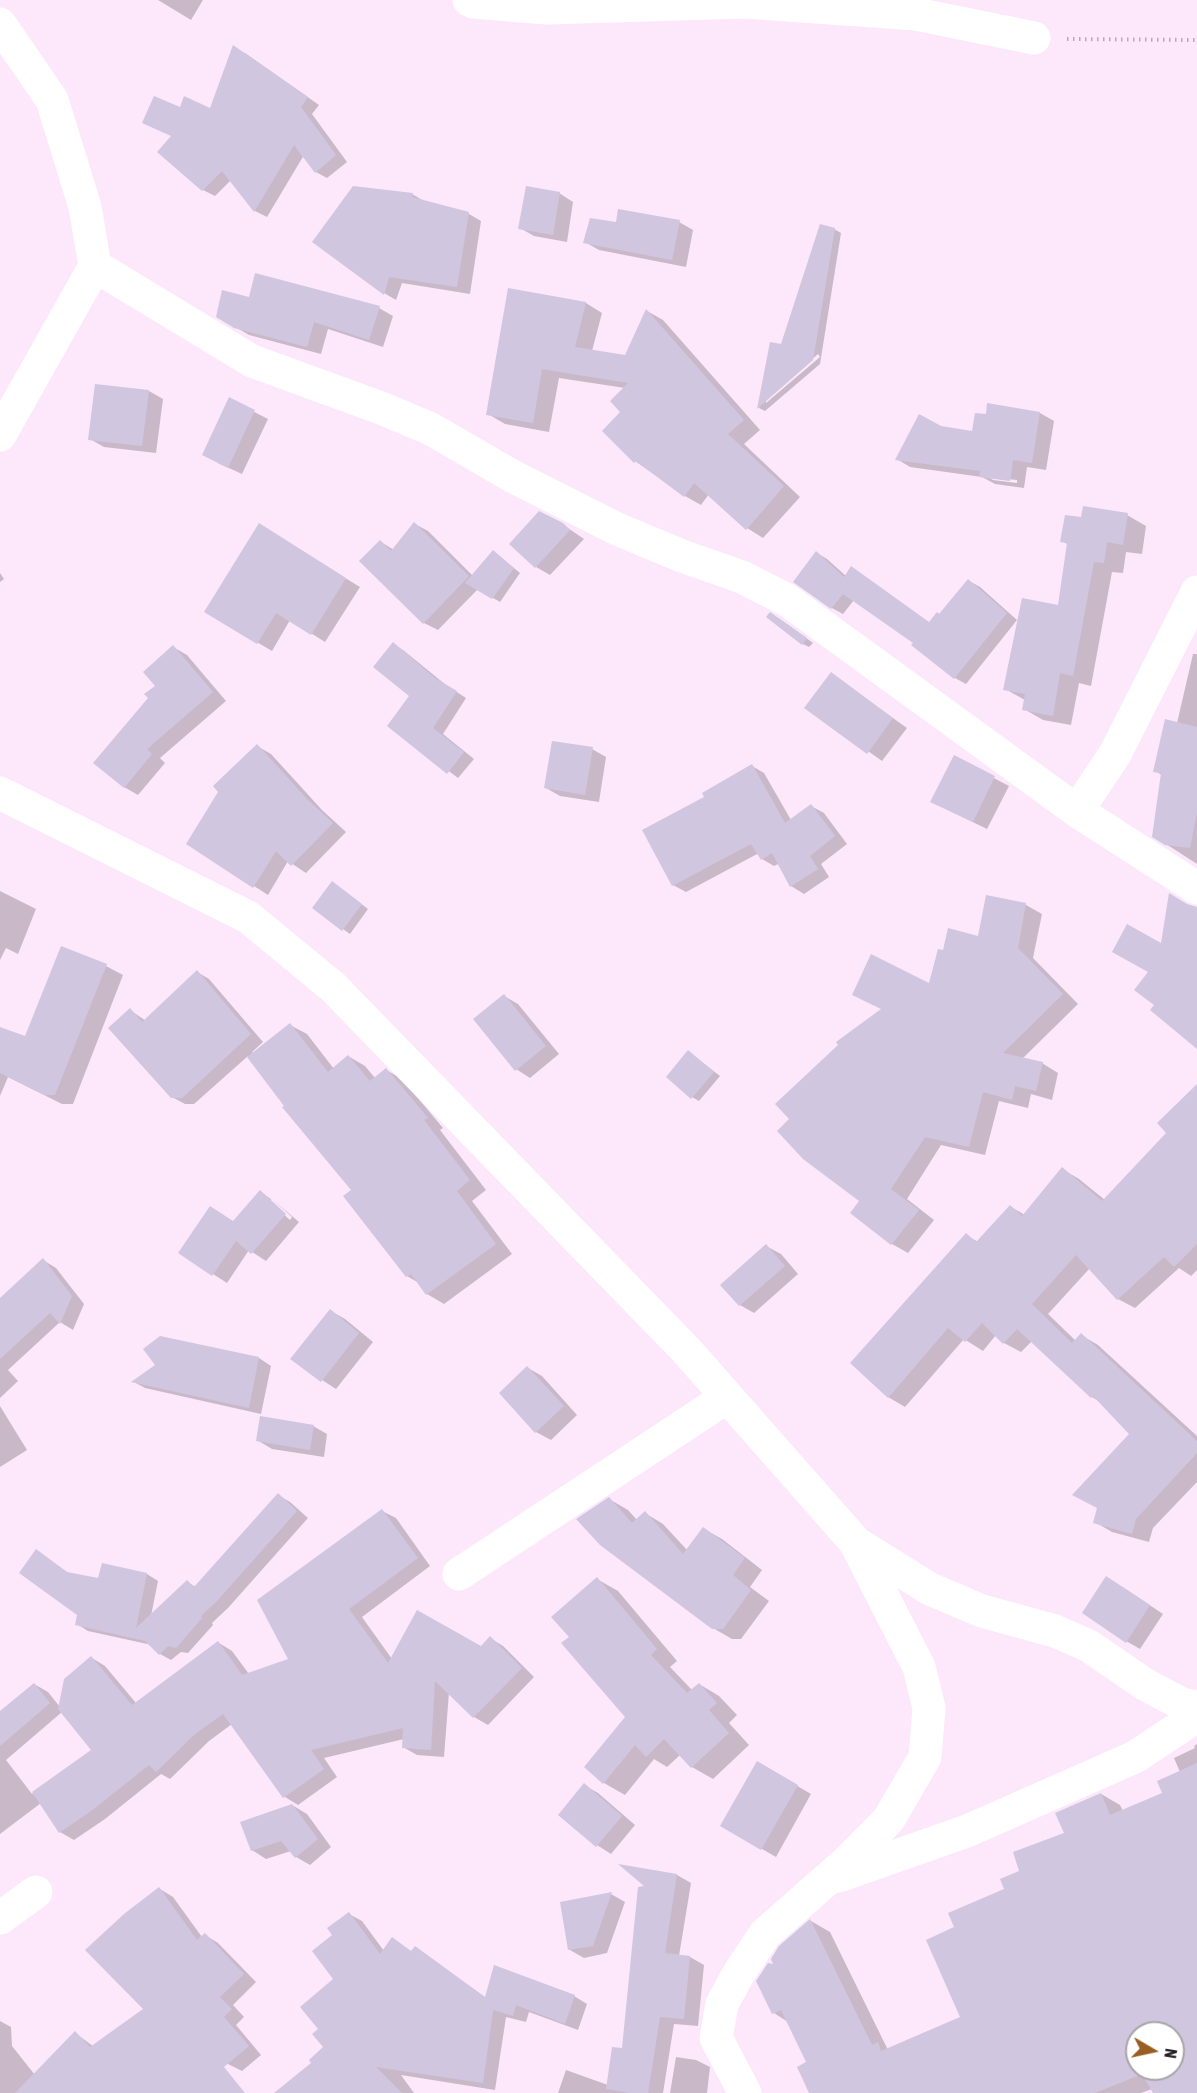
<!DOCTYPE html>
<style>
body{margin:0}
#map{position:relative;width:1197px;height:2093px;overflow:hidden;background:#fce7fb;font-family:"Asap Condensed",sans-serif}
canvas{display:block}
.north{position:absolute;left:1125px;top:2021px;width:60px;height:60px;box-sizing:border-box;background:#fff;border:2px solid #a8a5a8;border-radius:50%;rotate:99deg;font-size:16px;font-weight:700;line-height:24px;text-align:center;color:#251e25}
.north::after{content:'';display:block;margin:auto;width:21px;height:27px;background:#9b5e22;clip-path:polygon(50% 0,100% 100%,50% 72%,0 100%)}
</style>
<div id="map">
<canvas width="1197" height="2093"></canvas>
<div class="north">N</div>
</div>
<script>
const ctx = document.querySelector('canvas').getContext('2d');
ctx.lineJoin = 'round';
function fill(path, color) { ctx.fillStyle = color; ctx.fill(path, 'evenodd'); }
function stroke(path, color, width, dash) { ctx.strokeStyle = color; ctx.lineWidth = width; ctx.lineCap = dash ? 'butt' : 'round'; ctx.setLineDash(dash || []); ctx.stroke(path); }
fill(new Path2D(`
 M158,0H203L191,20Z
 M245,53L319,105L312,114L347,162L327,178L316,172L304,155L267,217L255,211L231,180L215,196L203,190L159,152L173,136L144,122L180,109L211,110Z
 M559,193L573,202L567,242L534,236L520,228Z
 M412,194L424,201L469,214L481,221L470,294L402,283L396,300L384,293Z
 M679,222L693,230L686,267L599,250L585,242L617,224Z
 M834,229L841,233L820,364L765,411L759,408L771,344L782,346ZM818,354L820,357L766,403V399Z
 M510,289L586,303L602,313L592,351L626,356L647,311L663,320L760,430L744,444L800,497L763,538L747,528L709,494L701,505L685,496L635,461L622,412L625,388L559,378L549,432L505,424L488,414Z
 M250,299L379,308L393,316L383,347L328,329L321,354L249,335L217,316Z
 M149,391L163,399L156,453L104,447L90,439Z
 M229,399L268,419L242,474L218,463Z
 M988,405L1040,413L1054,421L1046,470L1027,467L1024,488L995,484L982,477L910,467L897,459L941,427L973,433L987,416ZM989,477L1017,480V483L993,480Z
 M1127,515L1146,526L1142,554L1126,552L1123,573L1112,572L1091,686L1079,683L1071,725L1043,720L1024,709L1025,700L1005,689L1059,606L1069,545L1062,541L1082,519Z
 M415,524L428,531L473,576L493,551L520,573L500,602L478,589L438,630L424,623L361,561L381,542L394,550Z
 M562,524L584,539L550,575L536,567Z
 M273,534L360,587L325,642L290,620L272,651L206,612Z
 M817,553L827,559L846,576L930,623L940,615L969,581L980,587L1017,620L966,684L955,678L913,645L915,643L854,600L843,614L832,608Z
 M0,573L4,579L0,582Z
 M770,614L784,622L813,643L809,647L803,644Z
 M393,644L403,650L446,685L466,698L443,734L474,759L458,778L389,726L411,696Z
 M173,647L187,655L226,701L160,758L165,763L138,795L124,787L150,698Z
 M1193,654H1197V864L1166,844L1162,775L1155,771L1177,723Z
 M831,674L907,728L882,761L807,708Z
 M257,746L271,754L322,810L346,832L306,873L288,861L268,895L254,886L220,792Z
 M592,749L606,757L599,802L560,796L546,788Z
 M954,757L1009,786L987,829L946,809Z
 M752,766L764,773L791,820L811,806L824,813L847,844L821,864L829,877L804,894L791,886L778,864L774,866L762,859L759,853L686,892L673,885L706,798Z
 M339,887L368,909L350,934L314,908Z
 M0,891L36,909L18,954L6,948L0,960Z
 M987,896L1026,905L1042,914L1033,958L1078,1004L1022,1059L1042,1063L1058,1073L1052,1100L1031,1094L1028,1108L999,1101L985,1155L941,1145L907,1199L934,1220L908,1253L892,1244L853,1212L861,1201L930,985L944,952L979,938Z
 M62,948L106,966L123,975L73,1104H62L8,1077L0,1096V1029L26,1038Z
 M197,972L209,979L263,1042L252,1052L254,1053L290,1025L307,1034L334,1069L348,1056L365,1066L375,1078L386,1070L402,1079L443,1128L440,1130L486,1190L472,1201L512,1254L444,1304L427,1294L419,1283L407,1276L354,1190L248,1056L194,1104H185L172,1097L130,1010L146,1021Z
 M504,996L518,1004L559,1054L530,1078L516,1069Z
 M689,1052L720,1076L699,1101L692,1097Z
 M1197,1086V1270L1191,1276L1179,1268L1135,1308L1118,1299L1090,1268L1048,1314L1076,1341L1081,1335L1098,1345L1197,1436V1482L1153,1528L1149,1542L1112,1532L1095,1522L1131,1434L1100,1402L1092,1397L1032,1341L1021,1352L1004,1343L996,1335L983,1351L964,1339L905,1407L888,1397L966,1235L978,1242L1011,1207L1025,1215L1062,1169L1079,1179L1105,1200L1168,1133Z
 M260,1192L271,1199V1203L290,1220L292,1217L272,1199L299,1222L266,1261L249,1250L227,1283L213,1274L234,1223Z
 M766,1246L781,1254L798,1274L754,1313L740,1305Z
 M43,1260L56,1268L84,1304L73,1330L60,1322L8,1370L18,1381L0,1398V1300Z
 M331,1311L345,1319L373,1342L336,1389L322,1380Z
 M160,1338L259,1358L271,1366L261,1414L145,1388L134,1382L157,1365Z
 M528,1368L542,1376L577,1415L551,1440L536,1432Z
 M0,1406L27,1450L0,1467Z
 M313,1426L327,1434L324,1457L272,1449L257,1440Z
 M278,1495L290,1502L308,1518L228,1608L212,1623L213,1625L188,1653L181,1652L171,1660L160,1654L152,1645L88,1631L77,1624L79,1614L36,1551L70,1574L99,1580L147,1574L158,1581L151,1616L187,1582L196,1587Z
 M609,1499L628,1510L637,1520L645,1513L663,1524L688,1551L704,1529L722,1539L762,1570L750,1587L769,1601L741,1639H732L713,1628Z
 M382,1511L396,1518L430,1566L362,1617L392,1659L481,1648L490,1638L503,1646L534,1677L488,1725L474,1717L449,1692L444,1757L417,1755L403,1747L404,1739L324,1758L337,1777L298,1805L285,1797L232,1724L209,1741L170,1779L161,1774L105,1819L74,1840L60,1832L41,1803L0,1834V1713L34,1684L48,1692L60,1707L92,1658L105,1666L136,1703L219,1643L232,1651L249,1674L290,1660ZM62,1712L93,1750L32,1794L6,1760Z
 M597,1579L618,1591L677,1661L670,1667L692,1690L699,1684L719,1696L737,1715L729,1723L749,1745L713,1779L692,1767L680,1755L667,1767L654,1759L625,1795L604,1783L586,1767L627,1717L571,1637Z
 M1121,1586L1163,1614L1140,1649L1126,1641Z
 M1197,1744V2093H1154L1152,2089L1141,2093H813L808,2063L788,2022L774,2013L776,1966L780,1947L811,1921L830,1932L888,2050L962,2018L955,1928L1006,1890L1021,1872L1066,1834L1101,1794L1120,1805L1123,1811L1164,1794L1180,1772L1174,1758L1195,1748L1194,1746ZM1137,2033H1173V2069H1137Z
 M758,1763L811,1794L776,1857L722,1826Z
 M584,1785L598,1793L635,1825L611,1854L597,1845Z
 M292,1805L307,1814L331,1847L310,1865L296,1857L291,1851L266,1859L252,1850Z
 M623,1867L677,1875L691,1883L679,1956L690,1957L704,1965L698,2026L674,2024L663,2093H558L566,2070L608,2085L623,2050L647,1887Z
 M160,1889L173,1897L202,1937L205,1935L218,1943L256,1982L233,2005L244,2017L236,2025L261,2055L242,2071L228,2064L213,2041L203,2093H0V2021L11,2027L12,2046L35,2075L75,2033L93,2046L145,2010Z
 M611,1894L625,1902L607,1953L584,1958L570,1950L561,1903Z
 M349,1914L362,1921L384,1951L393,1939L412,1952L415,1948L486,1998L574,1996L587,2004L578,2030L529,2012L526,2022L506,2017L495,2090L401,2075L414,2093H276L313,2063L326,2047L320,2029L335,1980L334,1936Z
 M676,2057L696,2060L710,2067L707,2093H670Z`), '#0003');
fill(new Path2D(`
 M233,45L308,97L301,107L336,155L315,173L294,145L254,212L222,171L202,191L157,152L171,136L142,123L154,96L180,107L184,96L210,108Z
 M353,186L413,193L412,197L469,212L457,287L389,277L384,295L312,242Z
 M526,186L560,192L553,235L518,229Z
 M618,209L680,220L672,260L583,243L590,218L616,222Z
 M820,224L835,228L813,360L757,409L770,342L781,344Z
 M255,273L380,306L369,340L314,322L307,347L234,328L216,317L222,290L249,297Z
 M508,288L586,302L575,347L625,355L646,309L744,420L728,434L784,486L746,530L694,483L684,497L636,461L634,463L602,431L620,412L610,401L628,383L542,369L533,423L486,415Z
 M95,384L149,390L142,446L88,440Z
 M229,397L255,410L228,468L202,455Z
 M987,403L1040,412L1032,463L1013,460L1010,481L979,477L980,471L895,460L919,414L941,426L972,431L975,413L986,414Z
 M1083,506L1128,513L1123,545L1107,542L1104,563L1094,562L1073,676L1060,673L1053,716L1022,710L1025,694L1003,690L1022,598L1058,605L1067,543L1060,542L1065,515L1081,517Z
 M539,511L563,523L570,530L535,568L509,544Z
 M414,522L469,576L423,624L359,561L380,540L391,551Z
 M259,523L346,578L311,635L276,613L257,644L204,612Z
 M493,550L514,568L492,599L465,583Z
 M816,551L844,577L851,566L929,622L937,612L939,614L968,579L1007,613L954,679L911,645L913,643L843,594L831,609L793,582Z
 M770,612L807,638L802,645L766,617Z
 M393,642L435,678L457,691L433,728L464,752L447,774L387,726L409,696L373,667Z
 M173,645L213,692L147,749L152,754L124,788L93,763L148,698L144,694L155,686L143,672Z
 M831,672L893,718L867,754L804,708Z
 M1165,719L1197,727V812L1190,848L1165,845L1152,837L1161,773L1153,772Z
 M552,741L593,747L585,795L544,788Z
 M257,744L308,800L333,823L291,866L276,851L253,888L186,844L218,792L213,786Z
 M954,755L995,776L973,822L930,802Z
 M752,764L785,823L811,804L835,836L810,856L818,869L790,887L772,853L761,860L751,844L672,886L642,830L704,797L702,793Z
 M332,881L362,904L342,931L312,908Z
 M1169,893L1187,904L1197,907V1049L1150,1010L1154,1005L1134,990L1148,972L1112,952L1127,924L1161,943Z
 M986,895L1026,903L1018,948L1063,994L1003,1053L1043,1062L1036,1091L1015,1086L1012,1100L983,1092L969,1147L925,1137L891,1189L919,1210L891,1245L850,1213L859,1201L803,1159L777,1131L789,1119L775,1104L838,1045L836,1042L881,1009L852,995L871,954L929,983L938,949L943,950L948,928L978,936Z
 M61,946L107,964L55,1095H44L0,1073V1027L25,1036Z
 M197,970L251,1034L182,1098H171L108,1028L130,1008L142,1022Z
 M504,994L546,1046L515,1071L473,1019Z
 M290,1023L328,1072L348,1055L370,1081L386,1068L428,1118L424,1120L470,1180L457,1191L496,1244L426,1295L411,1274L406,1277L343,1196L351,1190L282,1107L284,1106L247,1057Z
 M688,1050L714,1072L691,1099L666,1077Z
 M1197,1084V1244L1174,1267L1164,1257L1117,1300L1076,1255L1032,1304L1072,1343L1081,1333L1197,1441V1453L1136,1519L1132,1534L1093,1523L1097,1508L1072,1495L1129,1434L1093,1396L1091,1398L1017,1329L1003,1344L982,1323L965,1342L948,1328L888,1398L850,1363L966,1233L976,1242L1010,1205L1022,1216L1062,1167L1102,1201L1166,1133L1157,1123Z
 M260,1190L286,1214L251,1254L236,1241L212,1276L178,1253L210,1206L233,1221Z
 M766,1244L785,1266L739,1306L720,1285Z
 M43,1258L72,1296L60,1324L50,1313L0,1359V1298Z
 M330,1309L359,1333L321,1382L290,1359Z
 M160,1336L259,1357L249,1408L131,1382L155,1365L143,1349Z
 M527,1366L564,1406L535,1433L499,1393Z
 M260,1416L314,1425L310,1450L256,1441Z
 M278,1493L297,1511L216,1602L201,1616L202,1618L176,1648L168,1646L159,1655L145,1641L75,1625L77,1615L19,1573L36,1549L67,1572L98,1578L102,1563L147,1573L136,1628L187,1580L194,1587Z
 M609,1497L632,1523L645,1511L683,1554L703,1527L745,1558L733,1575L751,1590L723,1629H712L600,1545L576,1519Z
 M382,1509L418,1558L349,1609L388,1663L417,1610L481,1646L490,1636L522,1668L473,1718L435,1681L431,1750L402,1748L403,1728L311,1750L324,1769L283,1798L223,1714L195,1734L156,1772L149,1765L91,1811L59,1833L32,1792L91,1750L58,1709L64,1679L91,1656L132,1705L218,1641L242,1675L288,1659L257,1600Z
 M1106,1576L1150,1605L1126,1643L1082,1613Z
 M597,1577L657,1649L651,1655L687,1693L699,1683L717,1703L709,1710L729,1733L691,1768L664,1739L646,1757L635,1745L603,1784L584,1767L625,1717L561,1643L569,1637L551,1617Z
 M34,1683L50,1703L0,1746V1711Z
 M757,1761L798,1785L761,1850L720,1826Z
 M1197,1763V2093H1153L1142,2074L1095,2093H809L797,2067L806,2062L781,2010L772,2014L756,1981L768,1963L773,1964L771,1959L779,1946L810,1919L872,2045L878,2042L881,2051L960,2017L926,1940L954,1927L948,1913L1004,1889L1000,1879L1019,1871L1013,1852L1064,1833L1055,1813L1101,1793L1110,1815L1162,1793L1157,1781ZM1137,2033H1173V2069H1137Z
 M584,1783L622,1816L596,1847L558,1815Z
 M292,1804L318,1839L295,1858L281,1841L251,1851L240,1822Z
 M618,1864L677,1874L665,1953L690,1956L684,2019L660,2017L648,2093H630L606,2089L612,2047L622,2048L638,1887L644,1886Z
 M159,1887L197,1940L205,1933L244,1974L220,1997L232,2009L224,2017L249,2046L224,2067L245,2093H15L75,2031L90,2047L143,2009L85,1950L124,1914Z
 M612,1892L593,1946L568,1950L560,1902Z
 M349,1912L380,1954L392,1937L411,1951L415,1946L485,1997L494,1965L575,1995L565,2024L516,2005L513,2016L493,2010L483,2083L376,2067L402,2093H274L311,2063L309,2060L323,2047L312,2034L318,2029L300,2007L333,1979L312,1951L332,1935L327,1928Z`), '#d0c6df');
stroke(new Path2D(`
 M1067,39L1197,40`), '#b9a8b8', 4, [1.5, 4.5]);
stroke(new Path2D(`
 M469,0L473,2L547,8L745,2L916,14L1034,38
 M0,24L52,100L85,207L95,266L0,435
 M95,266L252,361L381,408L431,429L512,476L617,529L682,556L742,577L787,600L1077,811L1197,888
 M0,793L248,917L333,987L686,1350L856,1543L930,1589L982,1611L1055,1631L1089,1646L1146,1685L1182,1704L1197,1707
 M1077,811L1115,754L1197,592
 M459,1574L727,1397
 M839,1876L967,1831L1135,1757L1197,1716
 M0,1918L36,1892
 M745,2093L716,2038L722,2004L739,1973L765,1934L848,1861L889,1819L925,1757L929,1708L919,1667L856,1544`), '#fff', 33);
</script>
